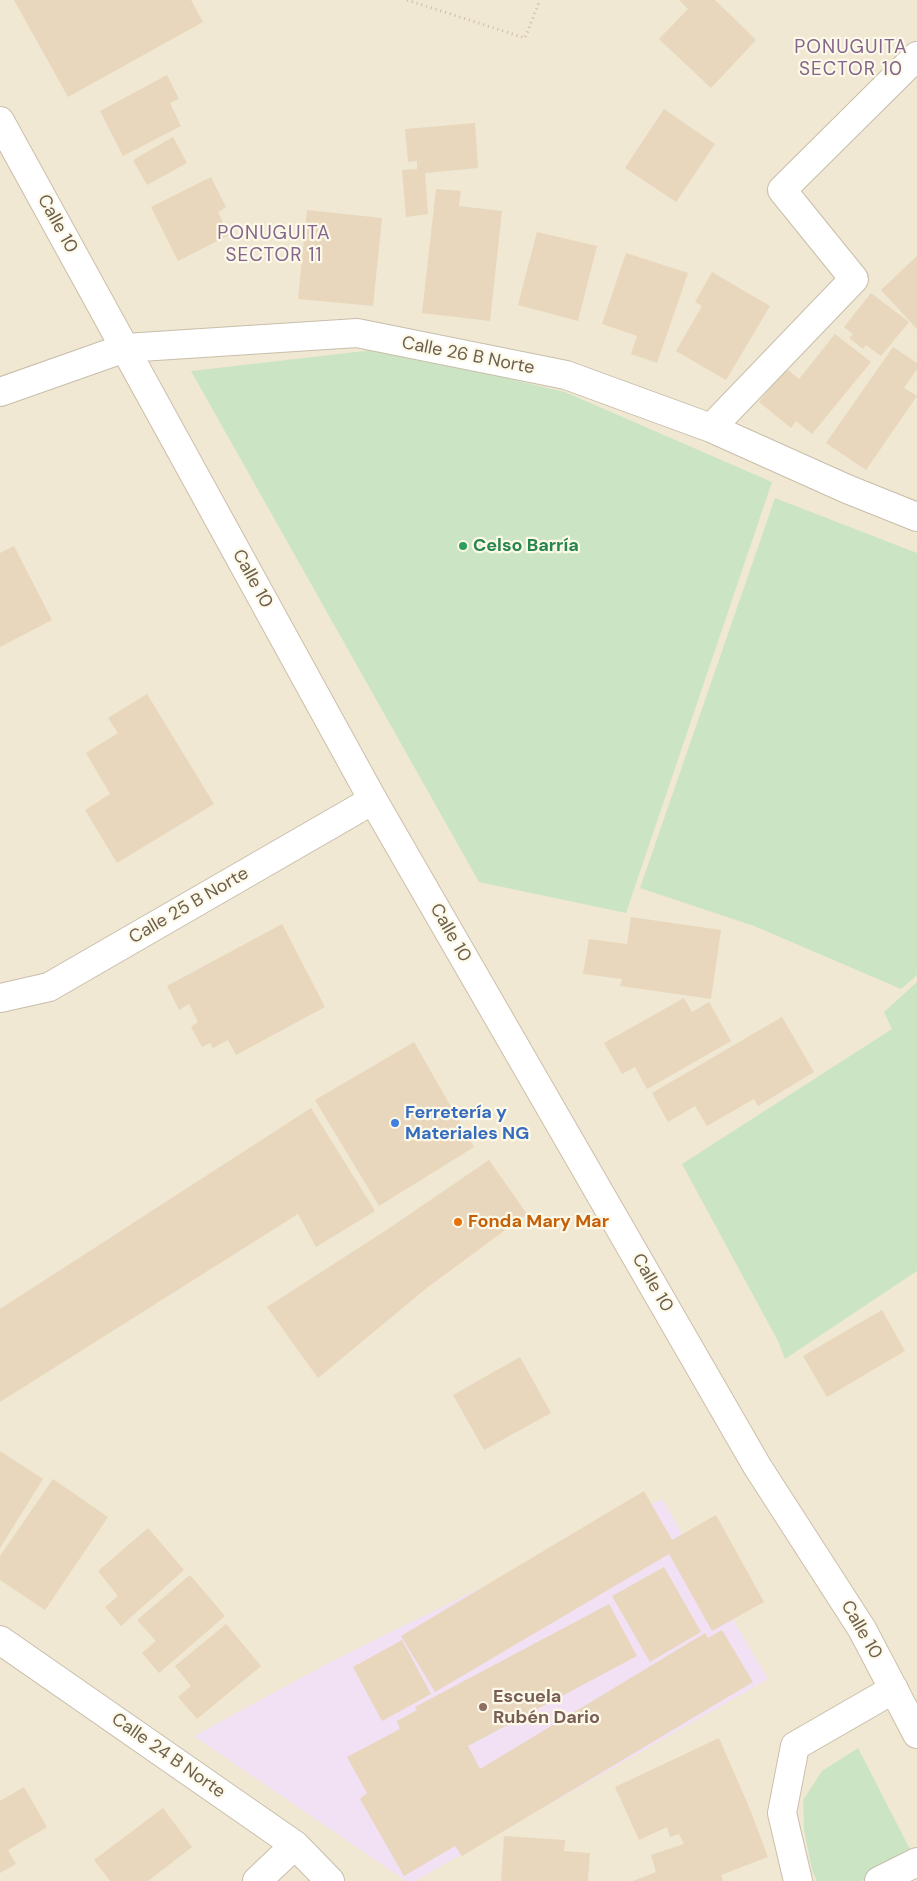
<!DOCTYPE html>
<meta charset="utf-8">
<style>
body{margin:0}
canvas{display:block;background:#f9f5e4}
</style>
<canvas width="917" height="1881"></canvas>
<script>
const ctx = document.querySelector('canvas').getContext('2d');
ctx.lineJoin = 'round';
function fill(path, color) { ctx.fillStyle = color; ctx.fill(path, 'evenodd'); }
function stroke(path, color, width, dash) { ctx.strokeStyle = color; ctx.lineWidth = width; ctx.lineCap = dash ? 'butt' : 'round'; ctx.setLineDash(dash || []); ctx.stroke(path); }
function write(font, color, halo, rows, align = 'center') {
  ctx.font = font + ' "DM Sans",sans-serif'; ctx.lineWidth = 4.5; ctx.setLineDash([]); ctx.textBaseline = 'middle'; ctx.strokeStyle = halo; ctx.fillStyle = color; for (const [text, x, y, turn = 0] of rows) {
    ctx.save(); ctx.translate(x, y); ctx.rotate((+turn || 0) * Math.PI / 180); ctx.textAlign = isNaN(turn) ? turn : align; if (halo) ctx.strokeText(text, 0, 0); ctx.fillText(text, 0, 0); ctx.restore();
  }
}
fill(new Path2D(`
 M0,0H917V1881H0Z`), '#f0e8d3');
fill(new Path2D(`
 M662,1499L768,1679L415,1881H406L194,1736L340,1657Z`), '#f2e0f5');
fill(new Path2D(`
 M382,349L565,392L772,482L626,913L479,882L191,371Z
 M775,498L917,553V975L901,989L754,926L640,888Z
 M917,982V1271L785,1359L778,1341L682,1164L892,1029L884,1012Z
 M858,1748L912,1853L862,1881H817L812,1870L804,1830L803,1800L822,1771Z`), '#cbe5c4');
fill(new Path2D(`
 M14,0H191L203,22L68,97Z
 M679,0H715L756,40L711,88L659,39L688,9Z
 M167,75L179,99L170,103L181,126L123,156L100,111Z
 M664,109L715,144L676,202L625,168Z
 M475,123L478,168L425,173L428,214L406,217L402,170L417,169V161L408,162L405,129Z
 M173,137L187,163L147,185L133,160Z
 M211,177L226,207L218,212L229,235L178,261L151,207Z
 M436,189L461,191L459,206L502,211L490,321L422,313Z
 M307,210L382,218L373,306L298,299Z
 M537,232L597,246L578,321L518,305Z
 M626,253L688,273L657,363L631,354L637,336L602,324Z
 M917,256V329L881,290Z
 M712,272L770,306L726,380L676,351L702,306L695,302Z
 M871,293L909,322L881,356L866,345L863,349L849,338L853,334L844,327Z
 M835,334L871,362L812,434L796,421L791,428L759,402L786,368L799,379Z
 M893,347L917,363V369L904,388L917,396L866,470L826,443Z
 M14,546L52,620L0,647V553Z
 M147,694L214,804L117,863L85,810L110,794L86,753L118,733L108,718Z
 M631,917L721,930L711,999L620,986L622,979L583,974L589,939L627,944Z
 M282,924L325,1007L236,1055L228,1040L213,1048L210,1043L202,1047L191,1027L198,1022L189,1004L179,1010L167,986Z
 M684,998L692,1012L709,1002L731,1041L647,1089L635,1067L622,1074L604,1043Z
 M782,1017L814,1072L758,1106L754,1099L707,1126L695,1106L668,1122L652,1093Z
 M414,1042L474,1147L379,1206L315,1100Z
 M311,1108L375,1211L316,1247L298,1214L0,1402V1309Z
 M489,1160L527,1214L428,1287L318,1378L267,1307L388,1229Z
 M882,1310L905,1351L827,1397L803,1356Z
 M520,1357L551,1413L484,1450L453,1395Z
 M0,1451L43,1479L0,1548Z
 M53,1479L108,1517L45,1610L0,1580V1556Z
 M644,1491L672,1540L716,1515L764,1602L712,1631L669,1554L435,1692L401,1636Z
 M148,1528L184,1570L121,1626L105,1607L118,1596L98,1571Z
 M664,1567L701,1632L650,1662L612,1596Z
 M190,1575L225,1616L159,1673L142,1653L156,1641L137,1620Z
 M609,1604L637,1656L468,1746L480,1769L705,1633L708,1638L722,1630L753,1682L462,1856L455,1846L404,1876L360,1799L367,1793L347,1757L400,1729L397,1721L417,1710L415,1707Z
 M226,1624L261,1666L197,1719L178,1697L191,1686L175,1666Z
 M402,1640L431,1694L382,1721L353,1667Z
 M719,1738L749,1807L768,1857L721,1875L723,1881H633L656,1872L651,1855L684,1844L679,1834L670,1837L667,1827L639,1840L615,1787Z
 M24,1787L47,1827L8,1850L16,1864L0,1873V1801Z
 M163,1808L192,1847L148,1881H110L94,1860Z
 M504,1836L565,1840L564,1851L590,1853L588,1881H501Z`), '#e8d7bc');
const minor = new Path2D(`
 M0,392L125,348L357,333L566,375L711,428L847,489L917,517
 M711,428L854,279L782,190L917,56
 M0,998L49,987L373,800
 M0,1640L295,1845L330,1881
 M257,1881L295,1845
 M798,1881L782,1813L795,1746L894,1689
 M879,1881L917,1862`);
const secondary = new Path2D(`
 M0,121L373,800L757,1466L862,1629L917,1734`);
stroke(minor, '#c8beab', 30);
stroke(secondary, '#ccbfaa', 30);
stroke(new Path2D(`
 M407,0L525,38L540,0`), '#d0bca2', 3, [1, 4]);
stroke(minor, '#fff', 28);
stroke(secondary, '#fff', 28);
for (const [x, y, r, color] of [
 [463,546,5,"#2e9e5b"],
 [395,1123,5,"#3f7fe0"],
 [458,1222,5,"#e8710a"],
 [483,1707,5,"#8d6e63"]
]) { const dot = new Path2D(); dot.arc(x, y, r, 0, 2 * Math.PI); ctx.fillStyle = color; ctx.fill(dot); stroke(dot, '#fdf9e9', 2); }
write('18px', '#6e5f4c', '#fdf9e9', [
 ["Calle 10",57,224,61],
 ["Calle 26 B Norte",468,356,11],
 ["Calle 10",252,579,61],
 ["Calle 25 B Norte",189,906,-30],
 ["Calle 10",450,933,60],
 ["Calle 10",652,1283,60],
 ["Calle 10",861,1630,60],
 ["Calle 24 B Norte",168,1756,35]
]);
write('bold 18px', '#27864d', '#fdf9e9', [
 ["Celso Barría",473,546]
], 'left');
write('bold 18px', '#366cbe', '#fdf9e9', [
 ["Ferretería y",405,1113],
 ["Materiales NG",405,1134]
], 'left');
write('bold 18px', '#c56008', '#fdf9e9', [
 ["Fonda Mary Mar",468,1222]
], 'left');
write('bold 18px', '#785e54', '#fdf9e9', [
 ["Escuela",493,1697],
 ["Rubén Dario",493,1718]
], 'left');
ctx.letterSpacing = '1px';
write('19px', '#85658b', '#fdf9e9', [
 ["PONUGUITA",851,48],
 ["SECTOR 10",851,70],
 ["PONUGUITA",274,234],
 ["SECTOR 11",274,256]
]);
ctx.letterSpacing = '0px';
</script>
